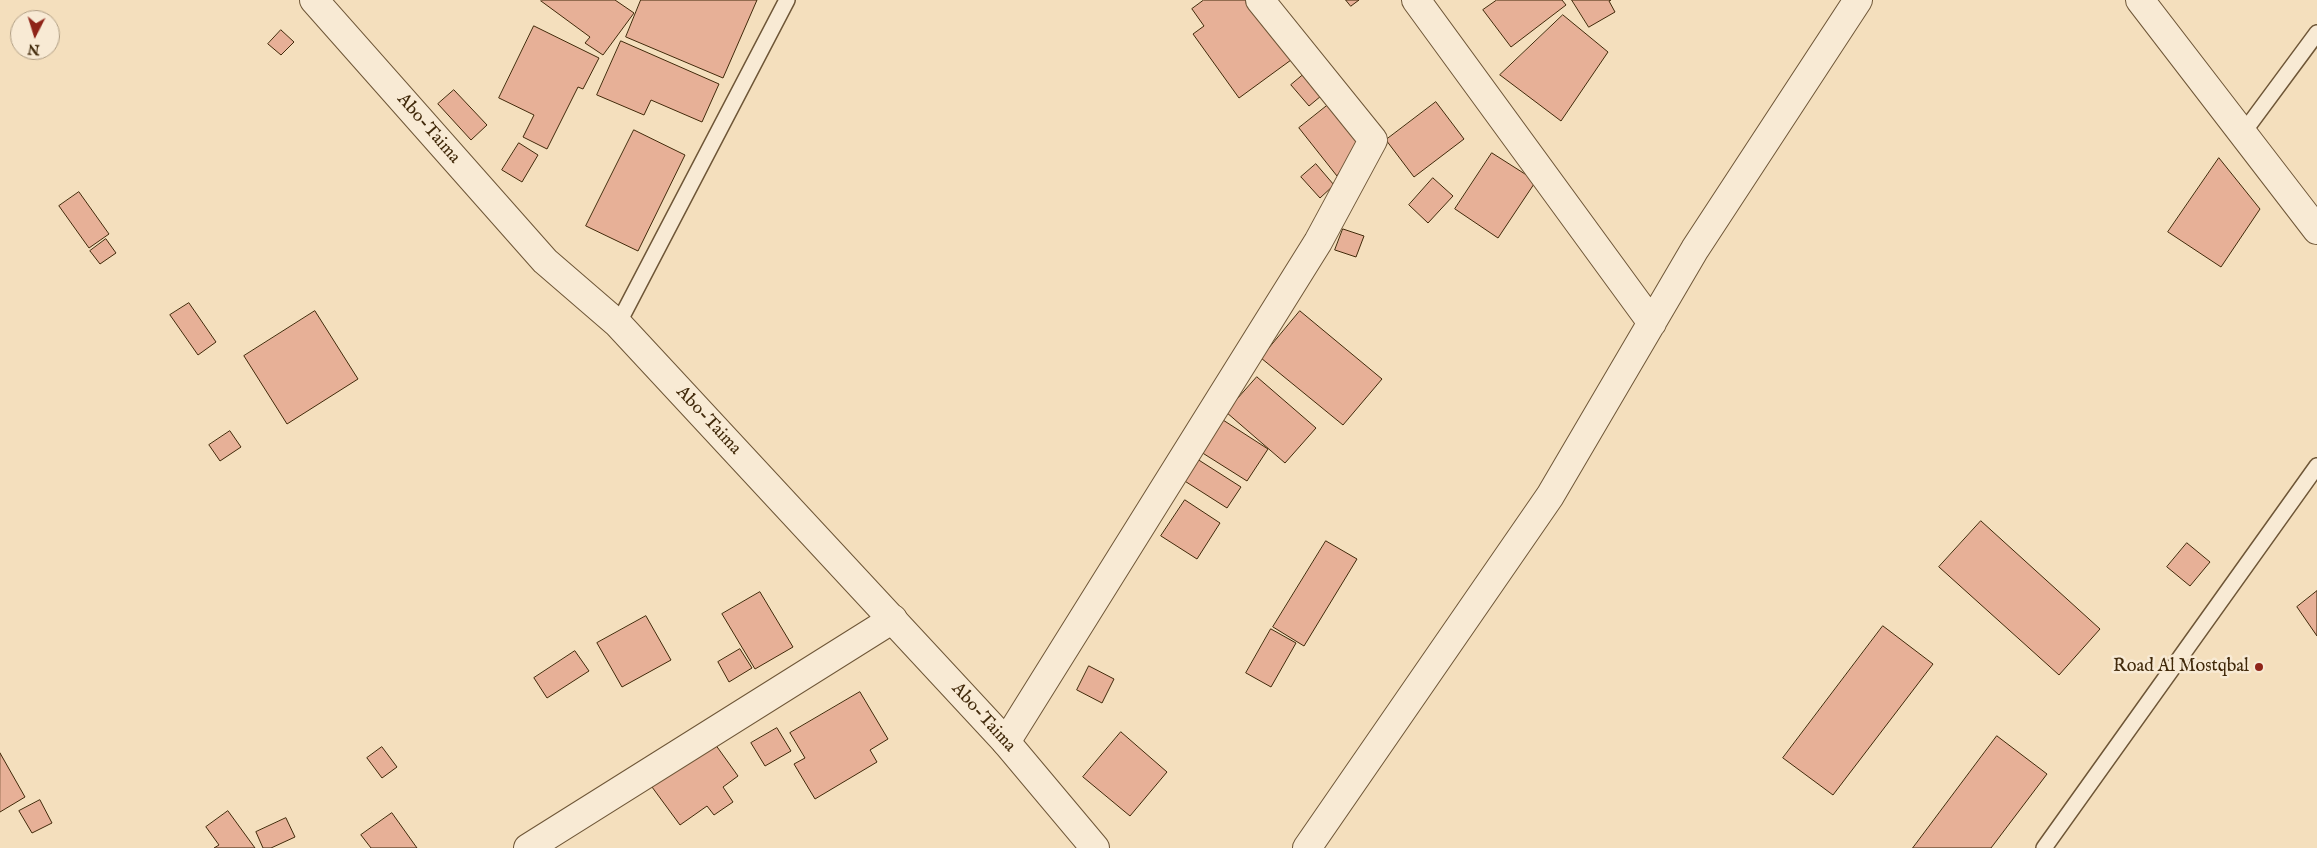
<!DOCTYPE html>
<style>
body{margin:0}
#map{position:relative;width:2317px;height:848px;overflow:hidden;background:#f4dfbd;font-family:"IM FELL English",serif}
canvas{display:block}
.north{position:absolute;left:10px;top:10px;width:50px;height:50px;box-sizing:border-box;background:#f8ead4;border:1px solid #af9d83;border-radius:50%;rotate:185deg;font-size:14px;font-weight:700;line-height:20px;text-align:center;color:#41290a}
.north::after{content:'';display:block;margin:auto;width:18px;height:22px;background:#8f2418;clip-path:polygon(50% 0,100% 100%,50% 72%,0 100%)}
</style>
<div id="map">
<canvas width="2317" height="848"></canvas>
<div class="north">N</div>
</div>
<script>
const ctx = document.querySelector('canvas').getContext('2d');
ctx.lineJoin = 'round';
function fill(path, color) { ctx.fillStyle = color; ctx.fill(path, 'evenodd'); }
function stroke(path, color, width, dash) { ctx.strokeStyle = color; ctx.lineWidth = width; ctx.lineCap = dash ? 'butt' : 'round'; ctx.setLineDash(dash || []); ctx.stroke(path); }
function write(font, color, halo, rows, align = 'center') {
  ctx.font = font + ' "IM FELL English",serif'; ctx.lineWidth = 5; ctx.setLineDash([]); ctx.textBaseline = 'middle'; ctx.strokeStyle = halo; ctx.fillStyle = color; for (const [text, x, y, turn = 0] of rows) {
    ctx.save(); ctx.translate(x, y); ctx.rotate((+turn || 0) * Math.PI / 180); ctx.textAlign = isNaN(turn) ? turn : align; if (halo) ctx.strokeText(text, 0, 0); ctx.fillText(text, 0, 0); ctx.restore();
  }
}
const building = new Path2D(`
 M542,0H615L634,13L603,55L585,43L590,37L541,1Z
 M641,0H757L723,78L626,37Z
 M1204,0H1247L1291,60L1239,98L1193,34L1204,26L1192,9Z
 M1346,0H1359L1351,6Z
 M1497,0H1562L1566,5L1511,47L1483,10Z
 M1572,0H1611L1609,1L1615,12L1589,27Z
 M1563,15L1608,52L1561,121L1500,75Z
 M534,26L599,58L583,89L578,87L547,149L523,137L534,115L499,98Z
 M281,30L294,42L281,55L268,44Z
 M621,41L719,84L702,122L651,100L644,115L597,95Z
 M1303,75L1321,96L1309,106L1291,85Z
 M454,90L487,125L471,140L438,104Z
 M1436,102L1464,139L1414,177L1386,140Z
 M1328,105L1360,143L1337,176L1299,128Z
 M634,130L685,155L638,251L586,226Z
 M519,143L538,155L522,182L502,170Z
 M1492,153L1536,181L1498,238L1455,209Z
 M2219,158L2260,209L2221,267L2168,232Z
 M1316,164L1334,185L1320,198L1301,177Z
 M1433,178L1453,196L1428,223L1409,205Z
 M79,192L109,234L89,248L59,206Z
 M1343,229L1364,236L1356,257L1335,250Z
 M106,239L116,253L100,264L90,251Z
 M189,303L216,342L198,355L170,315Z
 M315,311L358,379L287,424L244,356Z
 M1300,311L1382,379L1343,425L1261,358Z
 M1257,377L1316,428L1285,463L1226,412Z
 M1223,420L1268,449L1247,481L1201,452Z
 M230,431L241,447L220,461L209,445Z
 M1194,457L1241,487L1227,508L1180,478Z
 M1185,500L1220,523L1197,559L1161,536Z
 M1981,521L2100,629L2059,675L1939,567Z
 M1326,541L1357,559L1304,646L1273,627Z
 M2187,543L2210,562L2190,586L2167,567Z
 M2317,591V636L2297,607Z
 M760,592L793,647L755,669L722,614Z
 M646,616L671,660L622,687L597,643Z
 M1883,626L1933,664L1833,795L1783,758Z
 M1271,629L1296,643L1271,687L1246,673Z
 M740,649L752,668L729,682L718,662Z
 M575,651L589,671L547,698L534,678Z
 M1089,666L1114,679L1102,703L1077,690Z
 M860,692L888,739L870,750L877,762L815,799L794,764L805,758L790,733Z
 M777,728L791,751L765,766L751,743Z
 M1121,732L1167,772L1130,816L1083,777Z
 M1997,736L2047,774L1991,848H1913Z
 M715,744L738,776L723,787L733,802L714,815L707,806L680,825L652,787Z
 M382,747L397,767L382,778L367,758Z
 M0,753L25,797L0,812Z
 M40,800L52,823L32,833L19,811Z
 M228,811L255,848H214L219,845L206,827Z
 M392,813L417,848H371L361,835Z
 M286,818L295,837L271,848H263L256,832Z`);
fill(building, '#e7b097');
stroke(building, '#41290a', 1);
const service = new Path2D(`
 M2243,133L2317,33
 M618,324L787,0
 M2044,848L2317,466`);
const minor = new Path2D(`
 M1416,0L1652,323
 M2140,0L2317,230
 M1006,742L1318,242L1373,140L1260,0
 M528,848L893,619
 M1307,848L1550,496L1695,249L1858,0`);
const tertiary = new Path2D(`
 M314,0L545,261L618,324L1006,742L1095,848`);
stroke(service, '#6e5637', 18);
stroke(minor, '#6e5637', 30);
stroke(tertiary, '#6e5637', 30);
stroke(service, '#f8ead4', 15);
stroke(minor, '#f8ead4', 28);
stroke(tertiary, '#f8ead4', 28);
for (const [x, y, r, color] of [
 [2259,667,5,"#8f2418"]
]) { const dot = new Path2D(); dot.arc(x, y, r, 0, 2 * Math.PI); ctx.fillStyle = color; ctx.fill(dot); stroke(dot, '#f8ead4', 2); }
write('18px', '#41290a', '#f8ead4', [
 ["Abo-Taima",428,129,49],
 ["Abo-Taima",708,421,47],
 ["Abo-Taima",983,718,48]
]);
write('18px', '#41290a', '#f8ead4', [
 ["Road Al Mostqbal",2249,667]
], 'right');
</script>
